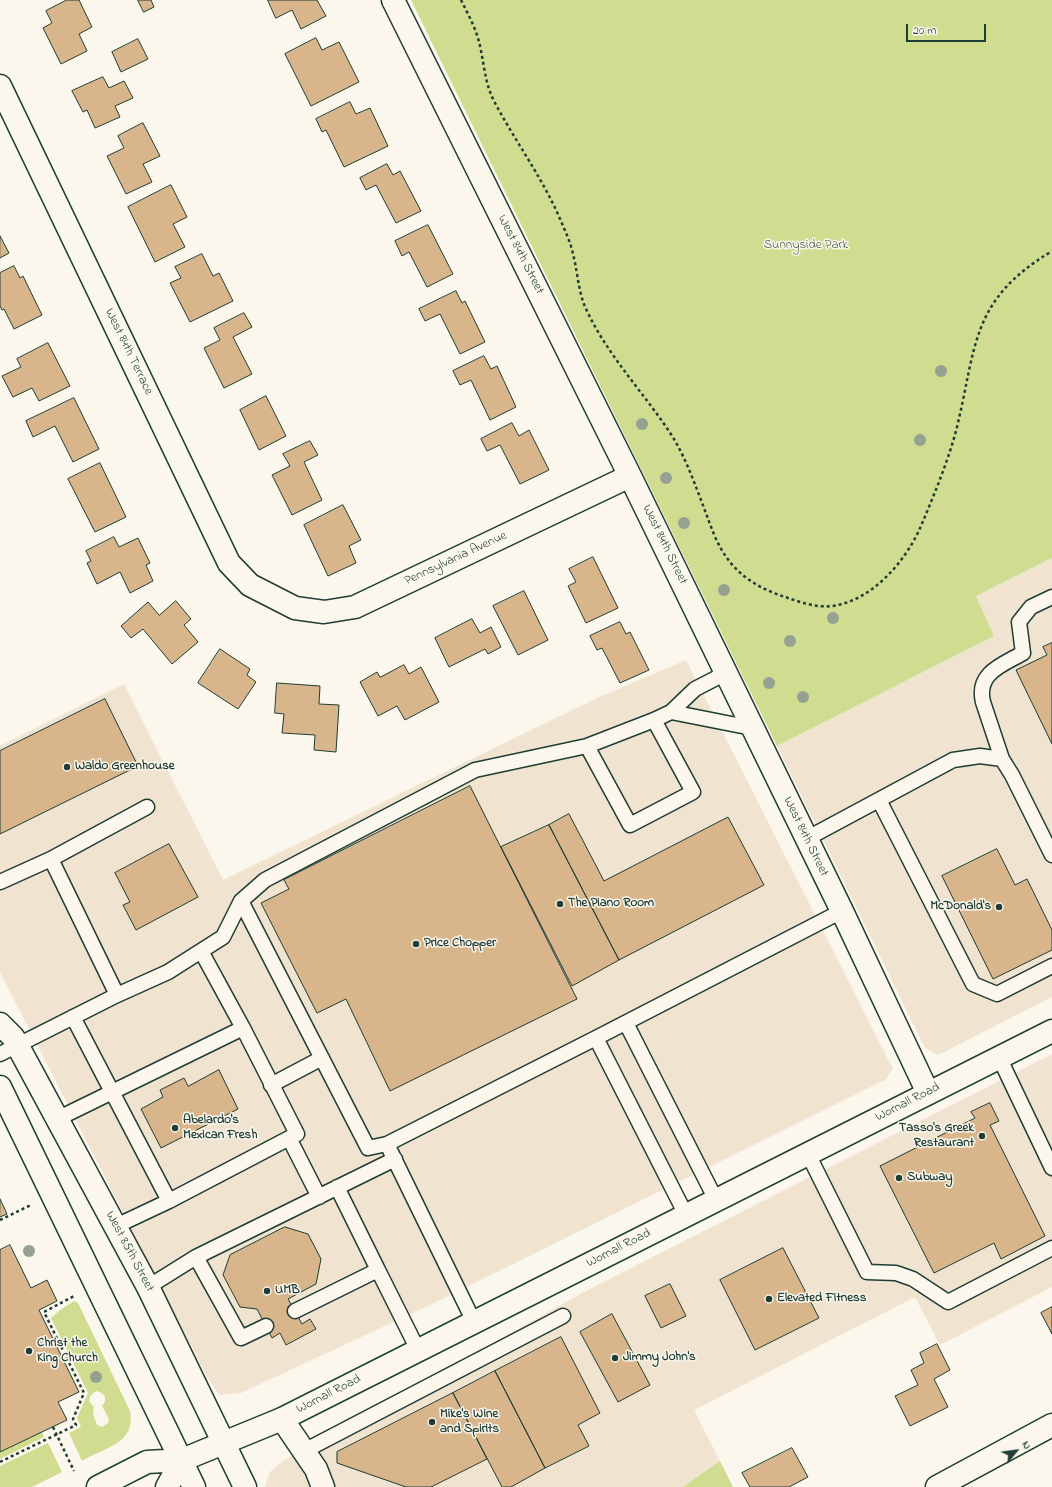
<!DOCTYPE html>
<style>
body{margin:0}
#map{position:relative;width:1052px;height:1487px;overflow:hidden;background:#fbf7ec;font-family:"Indie Flower",sans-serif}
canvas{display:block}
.north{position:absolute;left:996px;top:1431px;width:40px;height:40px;-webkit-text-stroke:3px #fbf7ec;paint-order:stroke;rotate:61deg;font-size:11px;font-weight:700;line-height:16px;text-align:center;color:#1f3d34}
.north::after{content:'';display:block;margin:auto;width:14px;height:18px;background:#1f3d34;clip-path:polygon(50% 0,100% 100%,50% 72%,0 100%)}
.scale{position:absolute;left:906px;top:24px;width:80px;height:18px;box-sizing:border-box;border:2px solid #1f3d34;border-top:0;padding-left:5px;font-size:12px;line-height:14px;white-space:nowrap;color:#1f3d34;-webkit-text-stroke:3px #fbf7ec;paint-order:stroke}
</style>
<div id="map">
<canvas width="1052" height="1487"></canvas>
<div class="north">N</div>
<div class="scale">20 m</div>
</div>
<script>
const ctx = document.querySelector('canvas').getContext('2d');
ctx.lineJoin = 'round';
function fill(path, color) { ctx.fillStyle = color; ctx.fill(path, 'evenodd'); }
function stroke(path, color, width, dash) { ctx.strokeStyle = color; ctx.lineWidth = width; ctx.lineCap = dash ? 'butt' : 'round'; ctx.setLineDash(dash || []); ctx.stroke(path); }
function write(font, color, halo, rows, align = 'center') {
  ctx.font = font + ' "Indie Flower",sans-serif'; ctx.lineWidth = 3; ctx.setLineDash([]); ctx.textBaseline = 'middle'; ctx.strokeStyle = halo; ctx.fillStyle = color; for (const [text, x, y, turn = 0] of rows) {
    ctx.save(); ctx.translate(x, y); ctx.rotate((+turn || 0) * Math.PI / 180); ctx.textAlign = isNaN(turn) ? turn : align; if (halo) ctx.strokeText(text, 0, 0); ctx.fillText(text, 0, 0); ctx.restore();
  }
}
fill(new Path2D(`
 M1052,558V997L938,1055L925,1048L777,746L994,636L976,596Z
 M686,660L893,1069L885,1080L432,1304L241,1393L219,1395L206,1375L0,972V746L124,684L223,880L597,698Z
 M1052,1054V1287L940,1345L915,1297L694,1410L720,1461L683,1487H265L270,1472L283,1461L584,1292Z`), '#f0e3cf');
fill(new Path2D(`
 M411,0H1052V558L976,596L994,636L777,746Z
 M74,1301L78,1303L130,1411C136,1445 104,1447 82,1461L69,1433L81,1427L77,1418L88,1393L51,1318L60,1310ZM96,1391C102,1392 106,1395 105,1402L102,1406L109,1419L108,1423L102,1427L97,1425L93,1414L94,1407L89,1401L90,1396Z
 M42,1432L44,1437L0,1459V1452Z
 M48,1443L62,1472L32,1487H0V1466Z
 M720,1461L733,1487H683Z`), '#d0dc8f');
const building = new Path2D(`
 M67,0H79L92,27L79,34L87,51L61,64L43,28L52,23L46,11Z
 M138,0H151L154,7L144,12Z
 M268,0H317L326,16L301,29L292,10L276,18Z
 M316,38L322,50L339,42L359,82L311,106L285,54Z
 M138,39L148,59L121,72L112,52Z
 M103,77L109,88L124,81L133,98L115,106L120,117L95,128L87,110L83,112L72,91Z
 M350,102L356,114L370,108L388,146L344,167L326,130L322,132L316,119Z
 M143,123L160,156L143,164L152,182L126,194L107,156L124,148L118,136Z
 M387,164L393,175L400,171L421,211L396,223L376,185L366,190L360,178Z
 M171,185L187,217L173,224L185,247L155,262L128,207Z
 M428,225L453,274L427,287L409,252L402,256L395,241Z
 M0,236L9,253L0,258Z
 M202,254L213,276L219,273L233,301L190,322L170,283L181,278L175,267Z
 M14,266L20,278L23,276L42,315L14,329L4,309L2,310L0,306V273Z
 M456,291L462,303L465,301L485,342L460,354L440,314L425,321L419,309Z
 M244,313L252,327L233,337L252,374L224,388L204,348L220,340L214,328Z
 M48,343L70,386L39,401L32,388L13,397L2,376L21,367L17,359Z
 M484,356L491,369L497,366L516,407L490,420L471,380L460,385L453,371Z
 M266,396L286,436L259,450L240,410Z
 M74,398L99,449L73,462L55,426L33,437L26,421Z
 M512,423L519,436L529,430L549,470L520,484L500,445L487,451L481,439Z
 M310,441L318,455L304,462L322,500L292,515L272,475L290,466L283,454Z
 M100,463L126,517L95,532L68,479Z
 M343,505L361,540L349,546L356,563L328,576L304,525Z
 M114,537L119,547L138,538L150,563L146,565L153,581L130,593L120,572L97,584L87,563L91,561L86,551Z
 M593,557L618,608L586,623L568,586L576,582L569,569Z
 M524,591L548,640L518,655L493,606Z
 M176,601L191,619L184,625L198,642L172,664L143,629L131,638L121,626L148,602L159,615Z
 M472,619L480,633L491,627L501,647L488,654L485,649L449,667L435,638Z
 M620,622L626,634L630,632L649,670L620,683L602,648L597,650L590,636Z
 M1052,643V744L1016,670L1047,655L1043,647Z
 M220,649L250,669L247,675L256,682L238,709L198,683Z
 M404,665L409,674L421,667L439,702L405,720L397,706L378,716L360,682L377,672L380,677Z
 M277,683L320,686L319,704L339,705L336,752L314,750L315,735L282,733L284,714L275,713Z
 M105,699L138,766L0,834V751Z
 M470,786L577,999L390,1091L346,999L317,1013L261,903L289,889L284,880Z
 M569,814L604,881L728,817L764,885L619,960L549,825Z
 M549,825L619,960L572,986L501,847Z
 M169,844L198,897L136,930L123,905L130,902L115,873Z
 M997,849L1015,885L1027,879L1052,930V950L993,979L942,876Z
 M219,1070L238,1109L161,1148L141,1109L163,1097L160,1090L184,1078L188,1086Z
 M990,1103L999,1121L990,1125L1045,1236L1001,1259L994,1243L934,1273L880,1166L975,1118L971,1112Z
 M0,1199L7,1214L0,1217Z
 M285,1227L308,1234L321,1259L316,1284L288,1299L302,1324L310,1319L316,1329L286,1345L280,1333L272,1338L257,1309L240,1307L223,1275L230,1255Z
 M10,1245L31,1288L47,1280L57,1301L39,1310L79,1392L58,1402L67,1420L0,1452V1250Z
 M783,1248L819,1318L755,1350L720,1280Z
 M670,1284L686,1316L661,1328L645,1296Z
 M1052,1307V1334L1041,1313Z
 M612,1314L650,1385L618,1402L580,1332Z
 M561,1337L600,1413L578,1425L589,1446L545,1468L495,1371Z
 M937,1344L950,1370L934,1379L948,1407L910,1426L895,1396L918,1385L911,1370L924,1363L920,1353Z
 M495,1371L545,1468L511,1487H502L453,1393Z
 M453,1393L487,1459L431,1487H406L337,1463V1452Z
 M792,1448L808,1477L789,1487H750L742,1473Z`);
fill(building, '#d8b58a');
stroke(building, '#1f3d34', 1);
const lane = new Path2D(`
 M671,712L752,728
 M587,746L630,825L693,792L654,720
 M1002,759L983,702C976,673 1002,665 1023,653L1019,622L1031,607L1052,597
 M879,800L973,984L997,994L1052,966
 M806,839L953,760L980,756L1002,759L1012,775L1052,855
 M51,859L147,807
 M0,882L51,859L117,995L0,1054
 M241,901L368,1148L387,1144
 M201,951L243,1028
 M117,995L168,972L223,937L241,901L265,880L475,770L587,746L654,720L671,712L695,689L726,673
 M73,1017L169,1201
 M626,1023L716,1200
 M596,1038L686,1215
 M999,1057L1052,1168
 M271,1085L322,1058
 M57,1119L243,1028L297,1134L169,1201L116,1226
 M289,1138L319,1197
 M808,1154L867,1272L896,1273L913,1279L948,1302L1052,1248
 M196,1257L241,1338L266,1326
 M378,1270L418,1350
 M148,1287L196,1257L395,1159
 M295,1311L378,1270L337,1187
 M474,1322L387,1144L596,1038L842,911
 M304,1451L563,1316`);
const street = new Path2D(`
 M393,0L630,476L842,911L928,1093
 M0,86L229,563L250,585L295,608L324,612L355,607L630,476
 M282,1419L316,1469L323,1487
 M937,1487L1052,1425`);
const secondary = new Path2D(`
 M0,1024L13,1037L148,1287L245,1487
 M0,1087L194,1487
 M98,1487L147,1462L182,1460L282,1419L1052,1031
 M167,1487L182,1460`);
stroke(lane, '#1f3d34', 17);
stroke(street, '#1f3d34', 25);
stroke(secondary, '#1f3d34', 25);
stroke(new Path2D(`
 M461,0C467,12 474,25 478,38C484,59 484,82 494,101C516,143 545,181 563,226C567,235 571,244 573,254C578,273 578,293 587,311C609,358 647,396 674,439C688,463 697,490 707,516C712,530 718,546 727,558C741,578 763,590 785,597C800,602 816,608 832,606C872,601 906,561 921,526C934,495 947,464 956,431C977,347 969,301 1052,251
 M0,1220L31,1205
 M53,1427L74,1471
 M0,1462L76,1425L73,1419L84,1393L44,1312L74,1296`), '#1f3d34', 2.5, [3, 3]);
stroke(lane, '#fbf7ec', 14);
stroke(street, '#fbf7ec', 22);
stroke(secondary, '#fbf7ec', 22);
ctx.fillStyle = '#95a291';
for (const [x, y] of [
 [941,371],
 [642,424],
 [920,440],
 [666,478],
 [684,523],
 [724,590],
 [833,618],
 [790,641],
 [769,683],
 [803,697],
 [29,1251],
 [96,1377]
]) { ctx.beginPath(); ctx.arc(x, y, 6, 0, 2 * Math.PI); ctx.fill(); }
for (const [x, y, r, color] of [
 [67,767,4,"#1f3d34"],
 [560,904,4,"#1f3d34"],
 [999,907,4,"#1f3d34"],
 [416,944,4,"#1f3d34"],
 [175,1128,4,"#1f3d34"],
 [982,1136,4,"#1f3d34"],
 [899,1178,4,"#1f3d34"],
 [267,1291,4,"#1f3d34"],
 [769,1299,4,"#1f3d34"],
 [29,1351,4,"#1f3d34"],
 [615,1358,4,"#1f3d34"],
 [432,1422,4,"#1f3d34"]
]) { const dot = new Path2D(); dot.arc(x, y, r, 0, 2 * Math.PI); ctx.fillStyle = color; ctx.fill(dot); stroke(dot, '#fbf7ec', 1.5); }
write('13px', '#425d46', '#fbf7ec', [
 ["Sunnyside Park",806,246]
]);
write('13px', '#1f3d34', '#fbf7ec', [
 ["West 84th Street",520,255,63],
 ["West 84th Terrace",128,352,64],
 ["West 84th Street",664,545,64],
 ["Pennsylvania Avenue",456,559,-25],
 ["West 84th Street",805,837,64],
 ["Wornall Road",908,1103,-27],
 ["Wornall Road",619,1249,-27],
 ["West 85th Street",129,1252,62],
 ["Wornall Road",329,1395,-27]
]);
write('bold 13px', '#1f3d34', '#fbf7ec', [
 ["Waldo Greenhouse",75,767],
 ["The Piano Room",568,904],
 ["McDonald's",991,907,"right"],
 ["Price Chopper",424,944],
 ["Abelardo's",183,1121],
 ["Mexican Fresh",183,1136],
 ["Tasso's Greek",974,1129,"right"],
 ["Restaurant",974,1144,"right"],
 ["Subway",907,1178],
 ["UMB",275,1291],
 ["Elevated Fitness",777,1299],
 ["Christ the",37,1344],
 ["King Church",37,1359],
 ["Jimmy John's",623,1358],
 ["Mike's Wine",440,1415],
 ["and Spirits",440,1430]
], 'left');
</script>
